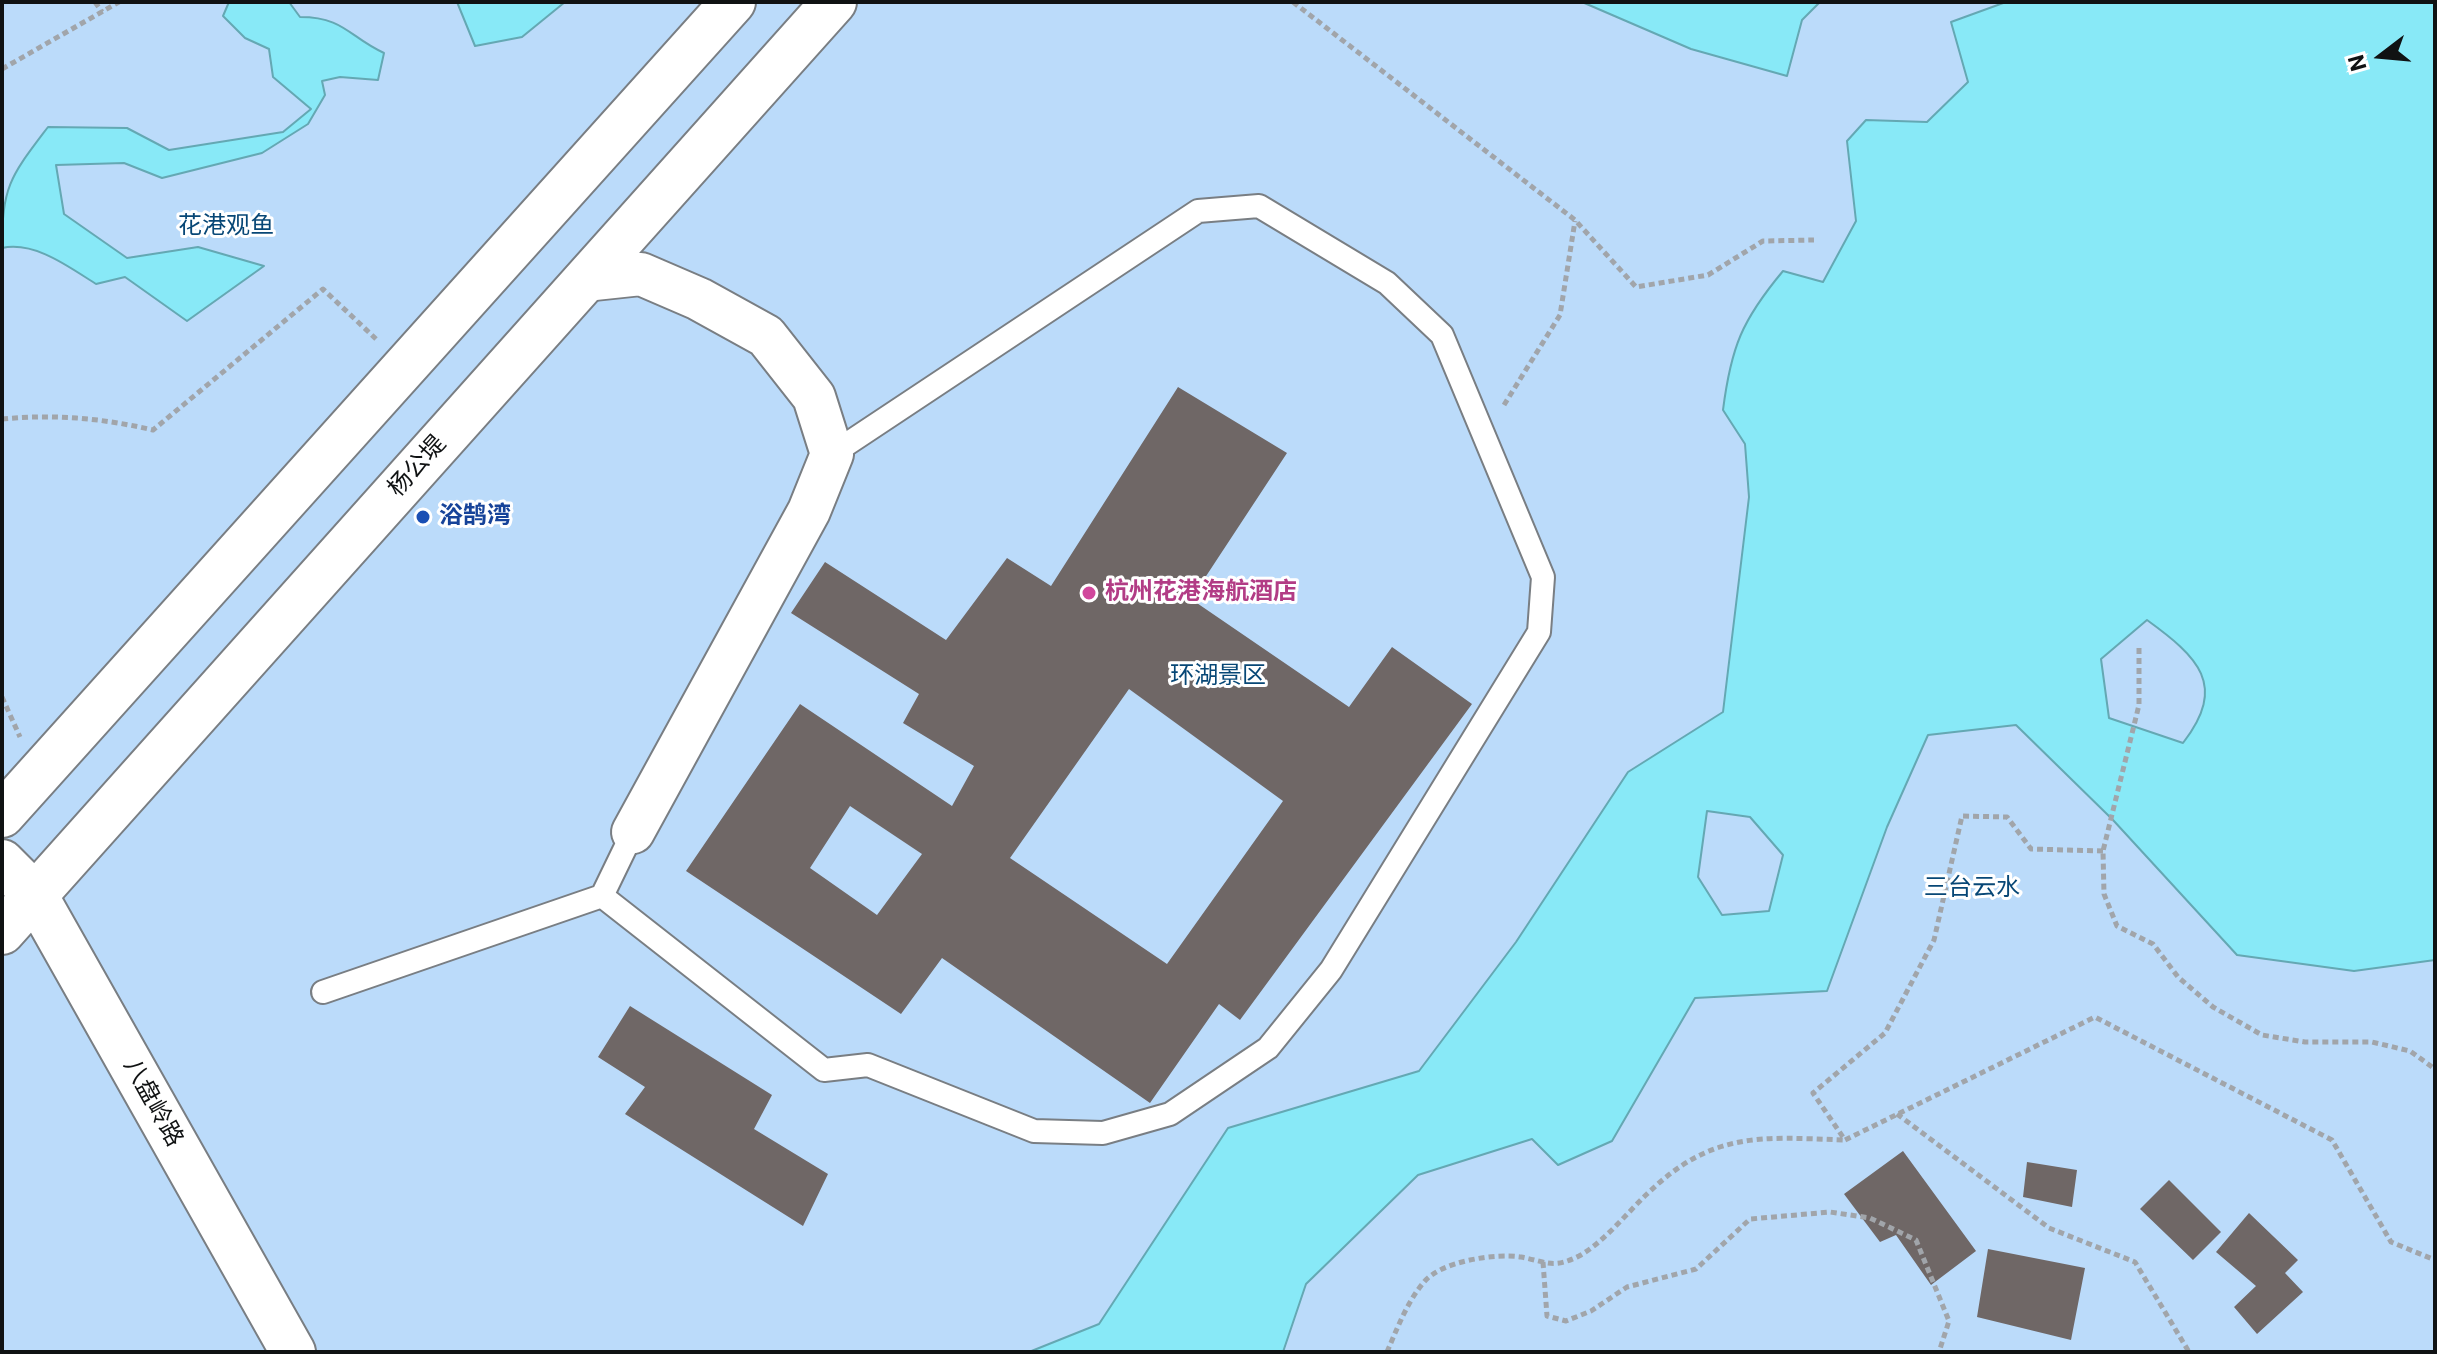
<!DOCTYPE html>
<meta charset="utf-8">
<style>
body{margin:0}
#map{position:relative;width:2437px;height:1354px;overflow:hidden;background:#f2f8fe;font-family:Roboto,sans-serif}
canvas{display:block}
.frame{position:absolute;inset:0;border:4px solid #101213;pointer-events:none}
.north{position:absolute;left:2341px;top:16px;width:80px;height:80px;-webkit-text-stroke:6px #fff;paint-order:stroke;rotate:254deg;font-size:22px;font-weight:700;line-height:32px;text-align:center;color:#101213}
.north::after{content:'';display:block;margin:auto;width:28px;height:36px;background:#101213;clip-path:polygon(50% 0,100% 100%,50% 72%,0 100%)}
</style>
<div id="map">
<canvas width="2437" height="1354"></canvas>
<div class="frame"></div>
<div class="north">N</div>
</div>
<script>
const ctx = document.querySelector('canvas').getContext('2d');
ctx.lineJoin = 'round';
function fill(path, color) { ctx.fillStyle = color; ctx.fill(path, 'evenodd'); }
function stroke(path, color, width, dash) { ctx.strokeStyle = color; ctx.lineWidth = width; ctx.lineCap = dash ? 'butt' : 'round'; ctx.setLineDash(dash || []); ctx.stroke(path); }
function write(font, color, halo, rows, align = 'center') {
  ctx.font = font + ' Roboto,"Noto Sans SC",sans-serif'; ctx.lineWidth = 6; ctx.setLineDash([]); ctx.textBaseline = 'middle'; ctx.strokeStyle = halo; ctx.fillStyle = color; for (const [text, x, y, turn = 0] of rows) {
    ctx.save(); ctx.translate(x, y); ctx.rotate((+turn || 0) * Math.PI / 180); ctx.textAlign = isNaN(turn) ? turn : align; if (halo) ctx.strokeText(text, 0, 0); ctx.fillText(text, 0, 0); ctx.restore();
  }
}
fill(new Path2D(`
 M2,2H2435V1352H2Z`), '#bbdbfa');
const water = new Path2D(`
 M229,2H289L300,17C344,17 349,37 384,53L378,80L340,77L322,81L325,95L308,124L262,153L162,178L124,163L56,165L64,214L127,258L198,247L264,266L187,321L125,277L96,284C69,267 35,241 2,248C2,185 11,176 48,127L127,128L169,150L283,132L311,109L273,77L269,49L245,38L223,16Z
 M457,2H565L522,37L475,46Z
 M1582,2H1820L1802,20L1787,76L1691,49Z
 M2006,2H2435V960L2354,971L2237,955L2113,820L2016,725L1928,735L1887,827L1827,991L1695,998L1612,1141L1558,1165L1532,1139L1418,1175L1306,1284L1283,1352H1029L1099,1324L1228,1128L1419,1071L1516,942L1628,772L1723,712L1749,497L1745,444L1723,410C1731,347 1742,320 1783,271L1823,282L1856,221L1847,141L1866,120L1927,122L1968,82L1951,22ZM2147,620C2198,657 2228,685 2183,743L2109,718L2101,659ZM1707,811L1750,817L1783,855L1769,911L1722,915L1698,877Z`);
fill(water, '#88e9f7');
stroke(water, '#64a8b3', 2);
fill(new Path2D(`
 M1178,387L1287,453L1191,599L1349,707L1392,647L1472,704L1240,1020L1219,1004L1150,1103L942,958L901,1014L686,871L800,704L952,806L974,766L903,723L919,694L791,613L825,562L946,640L1007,558L1051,586ZM1129,689L1283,801L1167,964L1010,858ZM850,806L922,854L877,915L810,868Z
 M630,1006L772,1095L754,1129L828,1174L803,1226L625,1114L645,1087L598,1057Z
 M1903,1151L1976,1251L1931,1285L1896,1235L1880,1242L1844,1194Z
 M2027,1162L2077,1170L2072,1207L2023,1197Z
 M2169,1180L2221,1232L2193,1260L2140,1209Z
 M2249,1213L2298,1260L2285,1273L2303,1292L2257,1334L2234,1307L2256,1286L2216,1252Z
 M1988,1249L2085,1268L2071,1340L1977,1317Z`), '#6f6766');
const service = new Path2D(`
 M633,832L602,896L824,1070L868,1065L1034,1131L1103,1133L1170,1114L1268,1048L1331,970L1539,632L1543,577L1442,335L1387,283L1259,206L1198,211L832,454
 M323,992L602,896`);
const minor = new Path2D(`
 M585,280L641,274L699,299L766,336L814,397L832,454L809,511L633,832`);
const tertiary = new Path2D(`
 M2,862L35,895L293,1352`);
const secondary = new Path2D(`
 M2,815L733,2
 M2,932L834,2`);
stroke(service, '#797e83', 26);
stroke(minor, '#797e83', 46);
stroke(tertiary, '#797e83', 48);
stroke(secondary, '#797e83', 48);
stroke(new Path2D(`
 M95,2L102,12
 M1293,2L1575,220L1636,287L1708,275L1763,241L1814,240
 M2,69L119,2
 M1504,405L1560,315L1575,221
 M2,419C55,414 101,418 153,430L323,289L376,339
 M2139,648V705L2103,851L2104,894L2117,926L2153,944L2178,977L2213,1007L2262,1035L2305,1042H2372L2410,1051L2435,1069
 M2,697L20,737
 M2103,851L2031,849L2007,817L1962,816L1934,940L1885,1033L1813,1093L1845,1140L2095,1017L2332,1140L2391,1242L2435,1260
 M1897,1114L2049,1228L2135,1262L2189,1352
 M1543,1262L1547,1316L1566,1321L1591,1311L1627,1287L1696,1269L1750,1219L1830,1212L1870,1218L1916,1240L1949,1321L1939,1352
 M1387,1352C1397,1329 1407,1302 1424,1282C1441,1261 1496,1253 1521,1257C1547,1262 1553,1269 1579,1256C1604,1242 1626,1214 1647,1194C1712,1131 1760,1137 1844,1140`), '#a1a5aa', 5, [6, 4]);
stroke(service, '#fff', 22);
stroke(minor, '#fff', 42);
stroke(tertiary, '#fff', 44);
stroke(secondary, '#fff', 44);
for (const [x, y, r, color] of [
 [423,517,8,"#1a4fb4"],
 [1089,593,8,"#d1479c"]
]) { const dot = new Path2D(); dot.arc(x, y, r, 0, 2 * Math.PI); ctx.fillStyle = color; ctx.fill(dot); stroke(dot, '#fff', 3); }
write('24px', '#074776', '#fff', [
 ["花港观鱼",226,227],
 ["环湖景区",1218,677],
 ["三台云水",1972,889]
]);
write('24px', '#101213', '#fff', [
 ["杨公堤",418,467,-48],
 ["八盘岭路",152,1103,61]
]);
write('bold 24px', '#164399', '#fff', [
 ["浴鹄湾",439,517]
], 'left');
write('bold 24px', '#b23c85', '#fff', [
 ["杭州花港海航酒店",1105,593]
], 'left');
</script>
